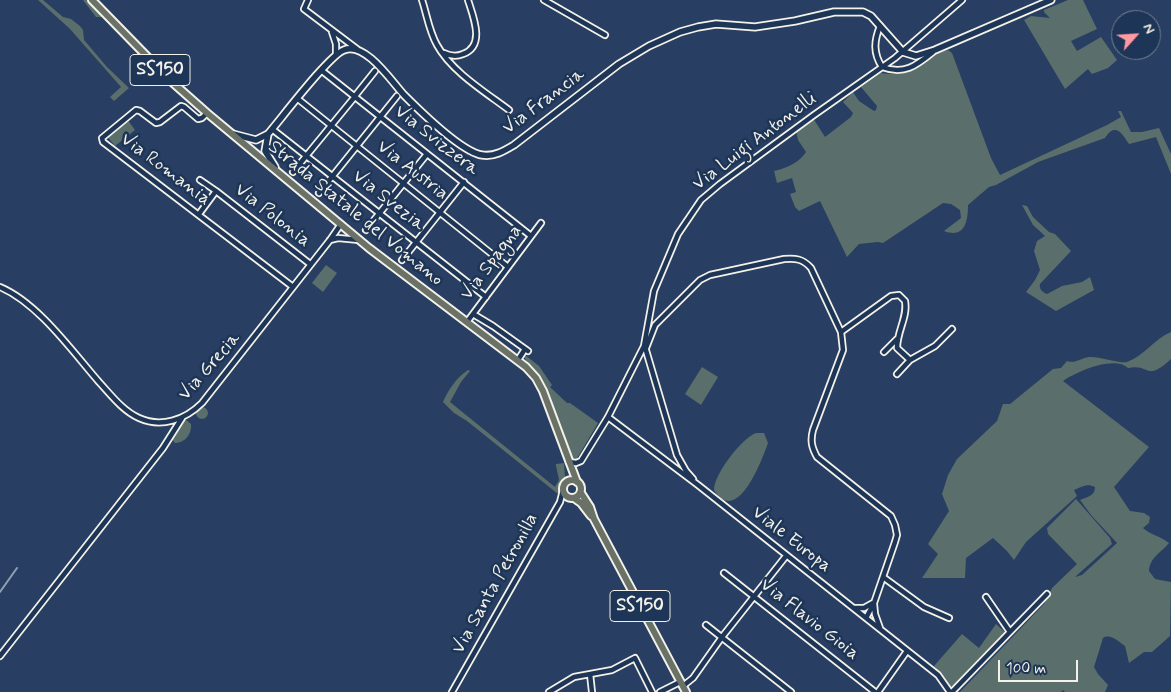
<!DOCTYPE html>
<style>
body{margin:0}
#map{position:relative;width:1171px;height:692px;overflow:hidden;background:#283e62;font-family:Mynerve,sans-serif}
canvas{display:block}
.north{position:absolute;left:1111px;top:10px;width:50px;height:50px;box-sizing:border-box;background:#1d3557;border:1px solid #738091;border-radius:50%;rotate:64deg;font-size:14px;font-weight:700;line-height:20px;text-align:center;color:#f4f1e8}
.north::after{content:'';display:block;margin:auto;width:18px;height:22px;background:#ff9aa2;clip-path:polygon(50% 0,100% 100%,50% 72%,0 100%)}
.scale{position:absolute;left:998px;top:660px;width:80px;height:22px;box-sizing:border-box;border:2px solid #f4f1e8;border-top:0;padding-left:6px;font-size:15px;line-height:18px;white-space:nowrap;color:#f4f1e8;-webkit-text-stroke:4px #1d3557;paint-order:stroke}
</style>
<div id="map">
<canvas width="1171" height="692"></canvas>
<div class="north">N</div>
<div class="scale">100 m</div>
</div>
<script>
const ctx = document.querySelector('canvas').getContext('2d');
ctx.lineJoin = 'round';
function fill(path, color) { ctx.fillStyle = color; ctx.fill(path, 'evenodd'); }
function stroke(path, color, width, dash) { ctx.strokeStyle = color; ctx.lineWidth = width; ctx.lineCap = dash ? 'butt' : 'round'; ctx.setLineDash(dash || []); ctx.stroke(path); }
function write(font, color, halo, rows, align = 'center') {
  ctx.font = font + ' Mynerve,sans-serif'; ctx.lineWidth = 5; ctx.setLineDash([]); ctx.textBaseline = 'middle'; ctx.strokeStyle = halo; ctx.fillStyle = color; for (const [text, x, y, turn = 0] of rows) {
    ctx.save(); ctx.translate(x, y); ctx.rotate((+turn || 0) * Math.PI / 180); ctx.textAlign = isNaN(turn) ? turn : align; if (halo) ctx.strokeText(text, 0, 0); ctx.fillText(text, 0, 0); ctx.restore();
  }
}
fill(new Path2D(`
 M38,0H43L63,17L71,19L80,26L83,30L84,40L107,67L129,88L114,101L110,97L121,87L70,29Z
 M83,0H89L103,15L102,17H96Z
 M1068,0H1083L1097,29L1071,41L1077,51L1101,37L1117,60L1108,68L1092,74L1088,69L1065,89L1024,20L1031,16L1050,18L1044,12V10Z
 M948,50L952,53L991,158L1000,175L1107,125L1121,117L1118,111H1121L1131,132H1142L1159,128L1171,154V174L1156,137L1129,144C1122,133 1115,122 1105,138L1038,162L996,185L989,187L968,205C968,221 965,239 944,231L961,218L960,210L951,204L943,203L883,243L878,242L859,244L847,257L820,201L799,211L795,207L790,194L796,192L792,178L777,183L774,171C785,169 800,162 806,152L798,140L796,130L813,118L825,137L851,117L853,113L843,102L853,92L859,101L874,111L876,110L877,106L861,87L881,73C919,79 919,56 948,50Z
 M127,119L135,130L115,146L106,135Z
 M1022,205L1027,206L1033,217L1049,232L1055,234L1071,251L1040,284C1039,289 1042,292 1047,294L1062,286L1082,282L1090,277L1094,290L1056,311L1026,292L1035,280L1040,270L1034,251L1037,241L1045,236L1033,225Z
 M326,265L337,273L323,292L312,283Z
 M1171,332V359C1145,383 1151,363 1128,368C1114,355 1076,372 1063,381L1149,447L1114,487L1130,511L1144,513L1150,517L1149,523L1143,528C1150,535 1161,536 1169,543C1161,553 1150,557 1149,571L1155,579L1171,582L1170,636L1152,652H1144L1129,663L1125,646C1118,641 1110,633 1103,638L1094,667L1098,674L1108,685L1105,692H1065L1063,690L1061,692H960L1044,604L1052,588L1077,564L1048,534L1047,528L1076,499L1110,538L1112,544L1075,577L1082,575L1117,543L1091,515L1080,500C1087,497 1095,496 1095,487C1087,483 1082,487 1074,490L1077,496L1026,542L1014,560L1007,551L993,538L966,558L965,578H922L938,554L928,544L949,511L942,494L948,475L957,459L997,421L1003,404H1010L1053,369L1061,368L1067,361C1075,364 1081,358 1089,357C1098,356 1122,364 1127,362C1144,356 1154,339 1171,332Z
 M525,355L539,366L552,385L550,387L567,403H570L598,423L576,460L574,461L543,382L525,359Z
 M702,367L718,377L701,405L685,394Z
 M468,370L470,371L461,382L450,402L555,487L559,480L556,466V464L564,463L565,477L558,494L467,421L454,413L443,402C448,390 457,377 468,370Z
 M196 413a6 6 0 1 1 12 0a6 6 0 1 1-12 0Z
 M185,419L191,424C192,434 185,443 175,443L172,439C175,432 179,424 185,419Z
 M756,433H764L768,443C762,460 737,527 714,490C714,474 742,438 756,433Z
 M996,624L1006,633L956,687H951L934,666L962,634L979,648Z`), '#5a6f6b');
stroke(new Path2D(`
 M0,592L17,568`), '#8da1b1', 2);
const minor = new Path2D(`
 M308,0L304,9L357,49
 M422,0C427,15 429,31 437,45C451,71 485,92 509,110
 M544,0L605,35
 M880,26C874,41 873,53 882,67C904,75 916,66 933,52
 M332,32L336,44V54
 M444,53C450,56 456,57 463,54C486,46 473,16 468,0
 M321,70L531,236
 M355,96L375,71
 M298,99L508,267
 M207,113L202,118L198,119L184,107L181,106L160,122L156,123L140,111L136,110L102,138L103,142L293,287
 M272,129L486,297
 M293,172L353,99
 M200,180L216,191
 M319,193L397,96
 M199,214L216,191L310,264
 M366,230L427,154
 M330,240L338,238L359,240
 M402,260L464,182
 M0,287C38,303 72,351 99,382C111,395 123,411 139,418C161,428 185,420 202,403L330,240L341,224
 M473,314L493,326L528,351
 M467,322L541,223
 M841,332L891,296L899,295L905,301C908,317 897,331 897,348L910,360L935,346L952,329
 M645,347L677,455L686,471L693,479
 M646,348L655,325L700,280L710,275L784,259C796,258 803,259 811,268L841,332L843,350L813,430C810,441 812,448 817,457L891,516L895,525L897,535L895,542L874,603L866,618
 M884,352L897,339
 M518,360L525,349
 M897,374L910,360
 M608,417L698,485L938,675L950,692
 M569,462L576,463L581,461L608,417L644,346L654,291L678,234L701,200L720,184L814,115L895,58L962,0
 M724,573L875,692
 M883,577L924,607L949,618
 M874,604L875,614L880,628
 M854,608H864L873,603
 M706,625L791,692
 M1010,632L1047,594
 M0,656L163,448L182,418
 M590,674L592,692
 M683,686L693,678L722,637L786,556
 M452,692L560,502L563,490
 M549,692L574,677L612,670L635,658L652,692
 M660,692L680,682
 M878,692L907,651
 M952,692L1010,632L986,597`);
const secondary = new Path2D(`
 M233,134L256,140L268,134C281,119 329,55 344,50C365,41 392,82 404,95C419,110 462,152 482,155C494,157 504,151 514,145L619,64L649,46L680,32L698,27L716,24L755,27L795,21L834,12H863L871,16L903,52L916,56L935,50L1051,0
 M268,134L265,151L275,167`);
const primary = new Path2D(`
 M92,0L172,82L207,113L369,248L526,367L536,378L543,391L577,482
 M563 489a9 9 0 1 1 18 0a9 9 0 1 1-18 0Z
 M581,493L590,507L594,519L686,692
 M574,498L581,503L591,516`);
stroke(minor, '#f4f1e8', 8);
stroke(secondary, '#f4f1e8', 9);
stroke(primary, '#f4f1e8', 10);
stroke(minor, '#1d3557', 4.5);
stroke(secondary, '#1d3557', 5.5);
stroke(primary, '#6a7166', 6);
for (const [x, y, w] of [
 [160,70,60],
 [640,606,60]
]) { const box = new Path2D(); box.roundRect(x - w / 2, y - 15.5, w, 31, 4); ctx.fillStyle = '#1d3557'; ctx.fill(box); stroke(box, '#f4f1e8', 1); }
write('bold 18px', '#f4f1e8', null, [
 ["SS150",160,70],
 ["SS150",640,606]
]);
write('19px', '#f4f1e8', '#1d3557', [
 ["Via Francia",544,102,-37],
 ["Via Svizzera",436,141,38],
 ["Via Luigi Antonelli",755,142,-37],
 ["Via Romania",165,170,37],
 ["Via Austria",412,171,38],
 ["Via Svezia",388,201,38],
 ["Strada Statale del Vomano",355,214,39],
 ["Via Polonia",272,216,38],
 ["Via Spagna",492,263,-53],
 ["Via Grecia",210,367,-49],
 ["Viale Europa",791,540,38],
 ["Via Santa Petronilla",496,584,-61],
 ["Via Flavio Gioia",809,620,38]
]);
</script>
